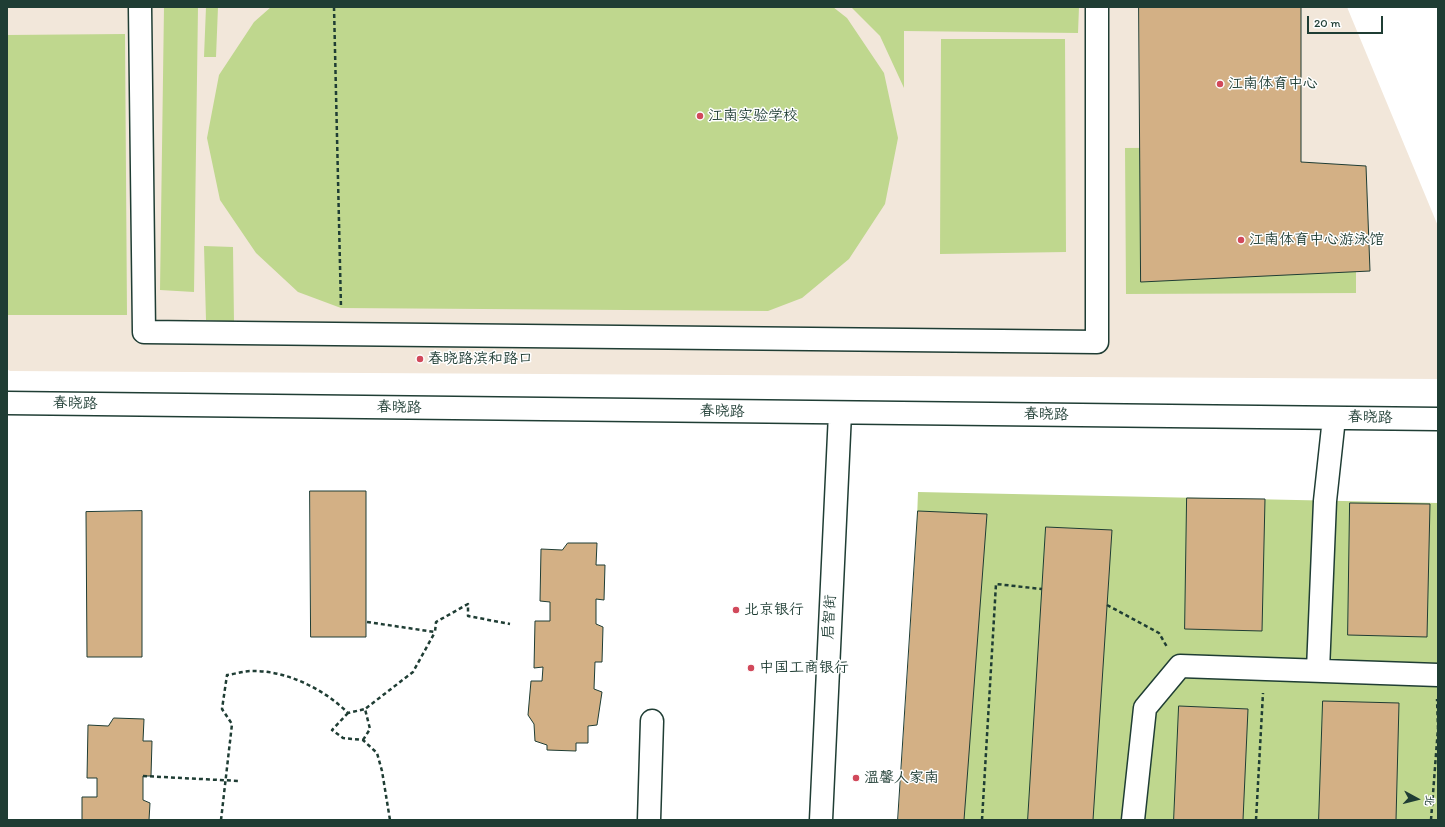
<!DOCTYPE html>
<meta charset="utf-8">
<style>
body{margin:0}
#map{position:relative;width:1445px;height:827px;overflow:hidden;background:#fff;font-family:Itim,"LXGW WenKai TC",sans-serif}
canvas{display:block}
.frame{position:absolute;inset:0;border:8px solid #1f3d34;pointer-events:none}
.north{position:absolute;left:1397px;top:779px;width:40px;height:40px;-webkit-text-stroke:3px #fff;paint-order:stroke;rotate:97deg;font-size:11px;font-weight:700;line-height:16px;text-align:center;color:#1f3d34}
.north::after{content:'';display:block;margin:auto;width:14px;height:18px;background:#1f3d34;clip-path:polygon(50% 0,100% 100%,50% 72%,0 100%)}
.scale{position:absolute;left:1307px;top:16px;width:76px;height:18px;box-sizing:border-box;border:2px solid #1f3d34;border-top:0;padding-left:5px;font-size:12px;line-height:14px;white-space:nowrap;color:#1f3d34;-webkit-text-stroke:3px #fff;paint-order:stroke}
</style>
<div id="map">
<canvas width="1445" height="827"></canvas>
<div class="frame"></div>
<div class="north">北</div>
<div class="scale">20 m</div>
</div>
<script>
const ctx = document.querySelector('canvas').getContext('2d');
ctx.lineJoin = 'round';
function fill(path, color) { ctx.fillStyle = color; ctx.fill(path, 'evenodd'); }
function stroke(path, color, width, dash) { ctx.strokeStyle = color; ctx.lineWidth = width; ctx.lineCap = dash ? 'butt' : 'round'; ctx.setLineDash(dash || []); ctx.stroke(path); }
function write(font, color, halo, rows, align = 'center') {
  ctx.font = font + ' Itim,"LXGW WenKai TC",sans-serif'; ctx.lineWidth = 3; ctx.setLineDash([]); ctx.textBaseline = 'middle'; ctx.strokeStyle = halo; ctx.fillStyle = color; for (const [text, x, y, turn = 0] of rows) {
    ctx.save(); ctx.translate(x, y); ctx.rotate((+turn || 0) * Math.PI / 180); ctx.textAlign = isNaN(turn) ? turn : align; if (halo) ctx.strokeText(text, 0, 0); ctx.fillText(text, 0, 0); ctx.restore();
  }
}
fill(new Path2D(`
 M7,7H1347L1438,226V379L10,371L7,369Z`), '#f2e7da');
fill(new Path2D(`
 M164,7H198L194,292L160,290Z
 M206,7H218L216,57H204Z
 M271,7H833L847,18L884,73L898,138L885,204L849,259L802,298L768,311L341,308L298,292L256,253L220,200L207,138L219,75L254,22Z
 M851,7H1079L1078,33L904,31V88L880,36Z
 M125,34L127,315H7V35Z
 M941,39H1065L1066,252L940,254Z
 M1292,147V187H1356V293L1126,294L1125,148Z
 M204,246L233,247L234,322L206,320Z
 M918,492L1438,503V820H906Z`), '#bfd78e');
const building = new Path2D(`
 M1139,7H1301V162L1366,166L1370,271L1141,282Z
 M310,491H366V637H311Z
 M1187,498L1265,499L1262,631L1185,629Z
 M1350,503L1430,504L1427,637L1348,635Z
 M142,511V657H87L86,512Z
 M918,511L987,514L964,820H898Z
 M1046,527L1112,530L1093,820H1028Z
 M568,543H597L596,565H605L604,600L596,599V624L603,627L602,662H595L594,689L602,692L597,725L588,726V743H576V751L547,750V745L535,741L534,724L528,715L531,681H542L543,667L534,668L535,621H550V602L540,601L541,549L562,550Z
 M1323,701L1399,703L1396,820H1319Z
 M1179,706L1248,709L1243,820H1174Z
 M114,718L144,719L143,741H152L151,776H143V800L150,803L149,820H82V797H97V778H87L88,725L108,726Z`);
fill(building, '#d3b085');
stroke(building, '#1f3d34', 1);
const minor = new Path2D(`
 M140,7L144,332L1097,342V7
 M7,403L1438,419
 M1318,670L1325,501L1334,418
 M649,820L652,721
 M821,820L840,413
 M1133,820L1145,708L1180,666L1438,675`);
stroke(minor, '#1f3d34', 25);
stroke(new Path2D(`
 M334,7L341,308
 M1107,605L1159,633L1167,647
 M367,622L435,632L436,622L468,604V616L510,624
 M348,713L332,730L343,738L363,740L377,753L382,771L390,820
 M363,740L370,729L365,709L413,672L435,632
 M143,776L239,781
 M221,820L232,724L222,709L227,675C235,674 244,671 251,671C286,670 324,689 348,713L365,709
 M982,820L996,584L1042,589
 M1256,820L1263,693
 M1431,820L1438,728L1437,699`), '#1f3d34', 2.5, [4, 3]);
stroke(minor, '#fff', 22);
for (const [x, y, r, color] of [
 [1220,84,4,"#d1495b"],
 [700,116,4,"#d1495b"],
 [1241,240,4,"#d1495b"],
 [420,359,4,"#d1495b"],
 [736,610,4,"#d1495b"],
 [751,668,4,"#d1495b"],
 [856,778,4,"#d1495b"]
]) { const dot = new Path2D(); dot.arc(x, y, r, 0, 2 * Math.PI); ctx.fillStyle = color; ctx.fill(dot); stroke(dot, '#fff', 1.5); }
write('15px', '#1f3d34', '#fff', [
 ["江南体育中心",1228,84],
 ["江南实验学校",708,116],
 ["江南体育中心游泳馆",1249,240],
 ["春晓路滨和路口",428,359],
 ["北京银行",744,610],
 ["中国工商银行",759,668],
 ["温馨人家南",864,778]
], 'left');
write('15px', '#1f3d34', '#fff', [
 ["春晓路",75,404,1],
 ["春晓路",399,408,1],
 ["春晓路",722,412,1],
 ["春晓路",1046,415,1],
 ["春晓路",1370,418,1],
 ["启智街",830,617,-87]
]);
</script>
